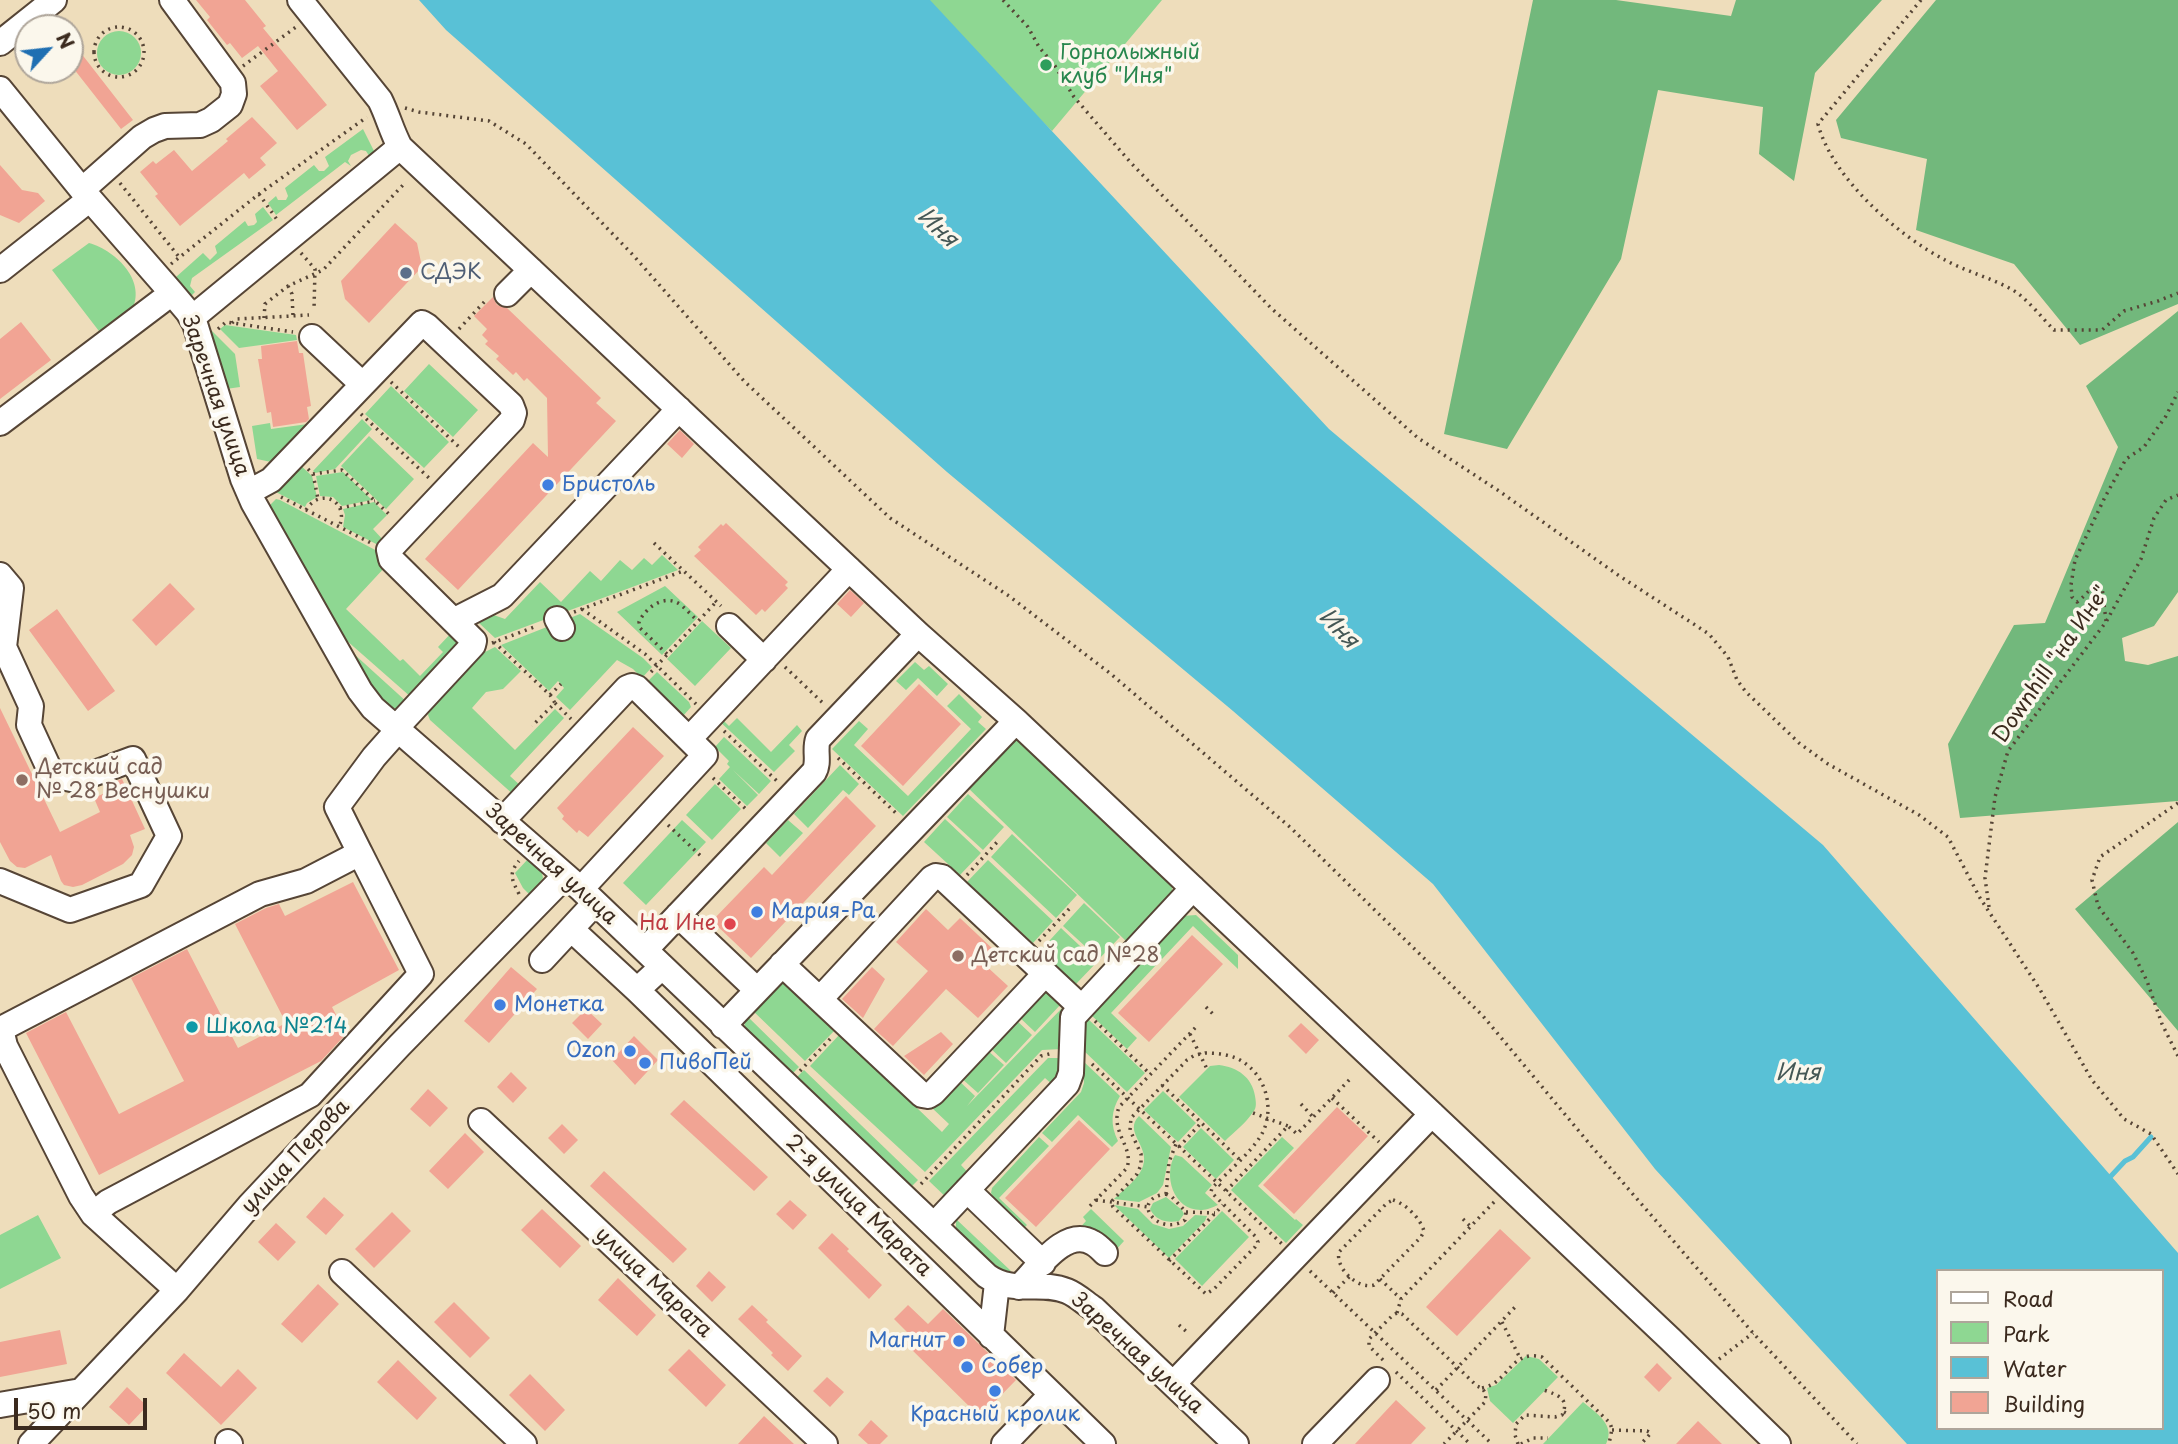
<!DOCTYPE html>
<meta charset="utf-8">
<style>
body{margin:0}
#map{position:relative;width:2178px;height:1444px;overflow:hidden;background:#edb;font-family:"Playpen Sans",sans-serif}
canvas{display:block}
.legend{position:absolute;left:1936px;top:1269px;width:228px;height:161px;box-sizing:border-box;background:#fbf7ec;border:2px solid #aea59a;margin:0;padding:9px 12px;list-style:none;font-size:21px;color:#3b2a1e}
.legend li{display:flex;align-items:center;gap:14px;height:35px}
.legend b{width:35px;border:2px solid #aea59a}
.north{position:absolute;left:14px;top:14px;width:70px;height:70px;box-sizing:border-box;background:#fbf7ec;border:2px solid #aea59a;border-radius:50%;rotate:63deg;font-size:19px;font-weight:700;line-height:28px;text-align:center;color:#3b2a1e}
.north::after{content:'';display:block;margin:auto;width:24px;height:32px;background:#1f6fb2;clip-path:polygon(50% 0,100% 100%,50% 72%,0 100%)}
.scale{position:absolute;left:14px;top:1398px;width:133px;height:32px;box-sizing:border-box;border:4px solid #3b2a1e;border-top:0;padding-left:9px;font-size:21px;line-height:24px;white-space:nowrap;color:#3b2a1e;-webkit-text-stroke:5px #fbf7ec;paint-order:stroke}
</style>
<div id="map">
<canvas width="2178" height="1444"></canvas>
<ul class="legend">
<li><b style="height:9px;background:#fff"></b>Road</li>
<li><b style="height:19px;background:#8ed792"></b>Park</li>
<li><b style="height:19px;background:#59c1d6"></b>Water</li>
<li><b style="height:19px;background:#f1a494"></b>Building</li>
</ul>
<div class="north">N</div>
<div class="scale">50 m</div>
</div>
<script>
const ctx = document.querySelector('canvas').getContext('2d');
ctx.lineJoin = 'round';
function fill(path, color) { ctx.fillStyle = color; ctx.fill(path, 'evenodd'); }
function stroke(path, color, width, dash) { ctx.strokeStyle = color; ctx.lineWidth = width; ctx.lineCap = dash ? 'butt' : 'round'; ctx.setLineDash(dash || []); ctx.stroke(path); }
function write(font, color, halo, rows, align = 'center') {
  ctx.font = font + ' "Playpen Sans",sans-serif'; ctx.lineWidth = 7; ctx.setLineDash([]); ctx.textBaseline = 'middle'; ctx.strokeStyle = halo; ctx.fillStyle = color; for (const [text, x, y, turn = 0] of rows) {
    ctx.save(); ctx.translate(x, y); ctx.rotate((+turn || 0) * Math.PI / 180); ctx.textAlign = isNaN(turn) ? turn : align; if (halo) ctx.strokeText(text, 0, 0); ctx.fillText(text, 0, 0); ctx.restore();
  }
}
fill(new Path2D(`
 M919,0H1162L1052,131Z
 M97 53a22 22 0 1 1 44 0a22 22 0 1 1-44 0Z
 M363,129L374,151L371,159L366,151L361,150L351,155L348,161L351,166L345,162L276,215L268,203L276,196L278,200H286L288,196L285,188L314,165L319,171H324L329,166L325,157Z
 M263,207L273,220L192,278L190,286L195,292L190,297L177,282L176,277L203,253L210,260L217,253L215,246L245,221L248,226L254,225L257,222L255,214Z
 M89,243C117,251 148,282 131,312C126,321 111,329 102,335L52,270Z
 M206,325L235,354L240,387L226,389Z
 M225,325L296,335L297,340L239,348L220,329Z
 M429,364L478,410L453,437L404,391Z
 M391,386L449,442L424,468L365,414Z
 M362,419L372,429L335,469L315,473L313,471Z
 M270,423L271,429L308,424L271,462L257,459L252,426Z
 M369,436L414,479L386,509L341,466Z
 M298,463L312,476L317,497L307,503L305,507L272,490Z
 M343,472L372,500L342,506L333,497L320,496L316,476Z
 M276,499L280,500L381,553L387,565L346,609L400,661L403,659L420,676L443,652L438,647L454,630L466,641L412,698L346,640L271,509L270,505Z
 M374,502L387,515L373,529L385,542L382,547L343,527L345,515L343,509Z
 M662,555L678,570L495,638L479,623L488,613L505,619L540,582L561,602L590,571L601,581L620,560L632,570L644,558L652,565Z
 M665,586L698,617L662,655L617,612Z
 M580,614L643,658L652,667L642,678L633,669L617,660L570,710L556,697L564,688L558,681L549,691L501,645Z
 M702,621L731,648L695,686L667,659Z
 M343,644L408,703L399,709L385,707Z
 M495,647L521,671L503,689L486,692L472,708L515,750L555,709L564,718L510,776L523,788L515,796L430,720L428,715L429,711L485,652Z
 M915,662L924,670L929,666L948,684L937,696L918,678L906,690L896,681Z
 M657,672L689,702L691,707L683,716L647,682Z
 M959,694L982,717L978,722L986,729L903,816L832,749L859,721L868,729L854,745L908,796L971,729L947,706Z
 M720,717L729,726L737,718L771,752L797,725L802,731L789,745L795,751L774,772L717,719Z
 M724,737L771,781L759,794L733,770L758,795L747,806L719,779L730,767L727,764L729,761L715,747Z
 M1014,737L1171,883L1173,894L1128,943L963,783Z
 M840,765L859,784L849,795L843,790L808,828L794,814Z
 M715,784L741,809L712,840L686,815Z
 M968,794L1004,827L983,850L947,817Z
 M945,819L981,853L960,875L924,842Z
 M682,820L706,842L646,905L623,883Z
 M788,820L803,833L780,857L766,843Z
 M1012,834L1077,895L1056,918L991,857Z
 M528,859L542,873L543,878L530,895L523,888L515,873Z
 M988,860L1053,921L1033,943L967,882Z
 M1084,903L1120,937L1099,959L1063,926Z
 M1196,915L1238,955V969L1193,926L1162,959L1151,949L1182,916Z
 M1061,928L1097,962L1076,984L1040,951Z
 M1147,954L1157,964L1111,1013L1137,1038L1127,1049L1090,1014Z
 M782,977L836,1029L805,1061L751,1009Z
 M1043,987L1061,1004L1035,1032L1017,1015Z
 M1064,1006L1062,1049L1042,1050L925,1172L810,1066L840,1034L942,1132L949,1124L931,1107L957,1079L975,1096L967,1106Z
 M746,1015L799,1067L789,1077L744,1029Z
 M1014,1018L1032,1035L1006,1063L988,1046Z
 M1087,1018L1145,1073L1127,1092L1083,1050V1023Z
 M986,1049L1004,1065L978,1093L960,1077Z
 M1048,1058H1063L1055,1087L1045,1078L961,1165L972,1177L949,1200L929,1181Z
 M1083,1061L1120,1096C1111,1111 1110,1125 1118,1141L1112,1147L1078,1115L1052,1142L1042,1133L1081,1092L1084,1083Z
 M1219,1065C1237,1067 1252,1077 1255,1096C1256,1102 1257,1108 1253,1112C1246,1123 1234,1132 1225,1141L1179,1097L1210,1066Z
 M804,1070L918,1180L909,1189L793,1081Z
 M1163,1091L1196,1123L1178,1142L1144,1110Z
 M1139,1116L1171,1147L1163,1185L1157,1193L1139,1202L1114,1199C1124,1189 1139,1179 1143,1166C1150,1146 1123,1132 1139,1116Z
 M1201,1128L1234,1160L1216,1179L1183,1147Z
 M1039,1137L1049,1146L999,1198L1027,1225L1024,1228L994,1198L991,1193L992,1188Z
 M1282,1137L1294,1148L1258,1186L1295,1220L1296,1219L1303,1225L1286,1243L1231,1190Z
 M1175,1155L1182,1157L1212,1185L1205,1193L1218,1205C1213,1207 1207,1210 1202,1210C1173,1211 1163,1175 1175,1155Z
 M1166,1197L1182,1210L1184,1214L1179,1221C1167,1223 1156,1221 1150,1209L1153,1203Z
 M1114,1205L1138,1209L1153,1224L1169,1229L1183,1226L1195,1215L1207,1216L1205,1221L1169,1258Z
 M1091,1209L1124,1241L1115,1251L1075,1233L1086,1221L1083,1217Z
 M1222,1211L1249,1237L1202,1286L1175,1259Z
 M38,1215L61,1258L0,1289V1235Z
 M956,1219L1011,1271L999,1272L959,1235L956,1229Z
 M1526,1356L1539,1359L1558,1377L1513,1423L1490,1401L1487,1388L1496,1385Z
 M1583,1402C1596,1413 1616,1425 1606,1444H1543Z`), '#8ed792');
fill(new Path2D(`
 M1533,0H1616L1731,16L1736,0H1882L1815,73L1794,181L1759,154L1763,107L1658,90L1621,259L1507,449L1444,434Z
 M1936,0H2178V304L2080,345L2014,264L1916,230L1927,159L1841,138L1836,120Z
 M2178,311V592L2154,626L2122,638L2125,661L2148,665L2178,656V801L1960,818L1948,744L2014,625L2045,623L2118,447L2086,386Z
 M2178,822V1031L2075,909Z`), '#72b87c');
fill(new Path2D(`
 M419,0H930L1329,429L1823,845L2178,1253V1444H1907L1655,1169L1433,884L1233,711L947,472L446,30ZM1938,1271H2162V1428H1938Z`), '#59c1d6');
stroke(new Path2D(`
 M2111,1176L2125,1161L2133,1157L2151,1137`), '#59c1d6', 5);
fill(new Path2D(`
 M196,0H245L266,26L263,28L327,105L297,130L260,86L278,71L258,46L242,58L230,43L227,45L207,20L210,17Z
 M70,39L133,120L121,129L70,64Z
 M252,117L277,143L260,158L266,165L249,179L244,173L180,226L155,196L158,194L140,172L153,161L156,164L174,150L192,171L228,141L226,139Z
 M0,165L22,190L38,193L45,201L19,223L0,215Z
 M395,223L417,243L422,267L369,323L345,299L341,281Z
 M493,297L497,305L507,308L601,398L596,403L616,421L458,590L425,559L533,443L548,457L547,398L527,378L524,381L516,372L513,375L496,359L499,356L485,344L488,341L482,335L487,329L474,316Z
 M21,322L51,360L0,399V339Z
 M297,341L299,353H303L307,380L311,406L307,407L309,419L306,422L273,427L271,412L267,413L258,359H262L261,346Z
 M680,430L694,444L682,458L667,444Z
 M726,523L788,582L785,585L788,588L765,612L762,609L756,615L694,556L701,550L698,547L721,524L723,526Z
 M170,583L195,609L156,646L132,620Z
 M850,590L864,603L851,617L837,604Z
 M57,609L115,691L88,711L29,630Z
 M919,684L961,724L903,786L861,746Z
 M0,708L60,832L100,812L94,798L109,791L106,785L122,779L145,829L130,835L134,847L132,855L123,864L82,885L73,887L64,885L61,881L51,855L25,868L17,867L10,861L0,842Z
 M633,727L664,756L588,837L579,830L577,833L562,819L564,816L557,808Z
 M846,796L876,826L751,958L712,921L764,867L772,875Z
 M353,882L399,970L332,1007L346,1034L321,1061L99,1175L26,1033L66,1012L119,1114L184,1081L131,978L187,949L238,1048L286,1023L235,924L266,908L279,904L285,916Z
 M926,909L948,930L960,918L995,951L984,964L1008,986L978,1018L946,989L893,1046L874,1029L928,971L896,942Z
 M1192,935L1223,964L1149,1042L1118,1013Z
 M511,967L537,989L489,1043L464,1021Z
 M872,967L885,979L863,1018L842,999Z
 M586,1009L602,1024L588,1039L572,1023Z
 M1301,1023L1319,1040L1306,1054L1288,1036Z
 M941,1032L953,1044L924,1075L904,1056Z
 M634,1036L658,1060L635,1085L612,1060Z
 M511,1072L527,1088L513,1103L497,1087Z
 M428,1089L448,1108L430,1127L410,1109Z
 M684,1100L768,1177L754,1191L670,1114Z
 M1337,1107L1368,1136L1294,1214L1263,1185Z
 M1079,1120L1110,1149L1036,1227L1005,1198Z
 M562,1124L578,1140L564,1154L548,1138Z
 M465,1133L484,1152L448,1189L429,1171Z
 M604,1171L687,1249L673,1263L590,1186Z
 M324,1197L344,1215L326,1235L306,1217Z
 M790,1200L807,1215L793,1230L776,1214Z
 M542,1209L581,1246L560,1268L521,1230Z
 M392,1212L411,1231L374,1268L355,1249Z
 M276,1223L296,1242L278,1261L258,1242Z
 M1500,1229L1531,1258L1457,1336L1426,1307Z
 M832,1233L849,1249L847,1251L882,1285L869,1299L818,1248Z
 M709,1271L726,1287L712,1302L696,1286Z
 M618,1278L656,1315L637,1336L598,1300Z
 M318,1284L339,1304L302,1343L281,1324Z
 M454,1302L490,1338L470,1358L434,1322Z
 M752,1305L768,1320L766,1322L802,1356L788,1371L771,1355L773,1353L738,1319Z
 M908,1305L928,1324L943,1309L1016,1380L980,1417L907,1345L914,1339L894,1319Z
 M60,1330L67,1364L0,1377V1342Z
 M689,1349L726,1385L706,1407L668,1370Z
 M184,1353L221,1387L238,1369L257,1388L221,1425L166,1373Z
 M398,1360L437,1398L417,1420L377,1382Z
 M1657,1363L1672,1378L1659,1392L1644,1377Z
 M530,1374L565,1410L545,1431L509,1395Z
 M827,1377L844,1392L830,1407L813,1391Z
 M127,1387L147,1406L129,1425L109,1407Z
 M1396,1400L1426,1428L1411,1444H1355Z
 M764,1416L794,1444H738Z
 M871,1420L888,1436L880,1444H868L858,1435Z
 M1698,1421L1722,1444H1676Z`), '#f1a494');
const minor = new Path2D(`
 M300,0L380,100C388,116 391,130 400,147L918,634L1016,721L1670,1339L1778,1444
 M0,43L54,0
 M0,89L82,190L172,293L0,423
 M82,190L142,137L154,130L165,126L200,125L211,120L230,105L234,94L233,83L172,0
 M0,270L90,199
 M172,293L188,312L195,324L243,479L253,502L360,691L373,708L582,890L987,1276C1014,1295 1040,1280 1067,1291C1077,1295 1085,1303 1094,1309L1236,1444
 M507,294L531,270
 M192,318L400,147
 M312,337L362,384
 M249,492L271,480L422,323L427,326L511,405L514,413L512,420L389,550L391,559L474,641L473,645L396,728
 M0,575L11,588L4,647L31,706L29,725L52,775L76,780L133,759L169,836L141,885L70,910L0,881
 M557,619L562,628
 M455,620L502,596L679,409
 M729,626L764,660
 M690,738L849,569
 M502,821L627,688L632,686L637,688L705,755L581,889
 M678,915L757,990
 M571,929L637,990
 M645,950L814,772C820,762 814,750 818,739L918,634
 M542,960L595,903
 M782,964L922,1095L928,1096L933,1093L1045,974
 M662,967L637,990L1103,1444
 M820,999L932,878L936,876L942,877L1081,1007
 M723,1026L1016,721
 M481,1121L825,1444
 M967,1190L1043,1263
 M93,1214L108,1202L310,1095L421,974L360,853
 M935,1224L1067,1084L1071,1073L1073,1017L1193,888
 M342,1272L524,1444
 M1019,1287C1037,1270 1065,1226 1093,1243C1097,1245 1102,1250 1105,1253
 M177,1290L93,1214L81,1196L5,1046L1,1029L260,894L306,881L360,853L337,807L374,757L398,730
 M991,1336L997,1283
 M1173,1384L1432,1114
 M0,1405L81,1391
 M228,1442L230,1444
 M31,1444L177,1290L249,1206L399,1046L565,876
 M1004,1444L1051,1395
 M1315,1444L1377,1380`);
stroke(minor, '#564536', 28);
stroke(new Path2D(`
 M1003,0L1028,27L1039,47L1055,66L1074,97L1131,163L1271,308L1418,438L1499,491L1618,575L1709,634L1728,657L1737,680L1746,692L1799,743L1828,764L1919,815L1948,837L1980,898L2039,988L2092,1080L2124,1119L2151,1134L2178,1174
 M1921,0L1818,124C1832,178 1898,236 1947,261C1968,272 1991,278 2011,289C2026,297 2042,318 2054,330H2102L2124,311L2158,301L2178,293
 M94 52a25 25 0 1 1 50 0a25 25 0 1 1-50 0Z
 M243,66L296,27
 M405,108L419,112L489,121L526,144L633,255L744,381L890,518L1009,596L1111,674L1291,828L1483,1016L1593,1148L1753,1333L1857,1444
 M120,183L179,257
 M259,194L278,221
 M301,253L315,269L314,310
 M171,264L259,194L367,117
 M288,286L292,294L293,316
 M264,318L265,304L288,286L323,270L403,185
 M232,323L237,319L309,315
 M218,329L226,322L293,332
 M459,329L487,299
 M391,382L459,447
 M361,414L429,478
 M308,469L313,474L342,470L392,517
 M313,474L318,499
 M281,497L371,543
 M340,508L375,501
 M306,510C321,486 350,502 339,527
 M654,543L721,606
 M582,609L645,654L696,704
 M574,612L683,571
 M2106,621L2102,587C2089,586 2087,595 2077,602L2072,597L2071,585L2075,560L2105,497L2126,459L2144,447L2166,416L2178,392
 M494,642L550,695L555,703L532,726
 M492,643L537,626
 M667,654L640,628L639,622C646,607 665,593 681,605C687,610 692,616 698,621
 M785,667L825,705
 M651,672L716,602
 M550,695L561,684
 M555,703L571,719
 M724,731L777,781
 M838,758L898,815
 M713,778L748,811
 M2178,803L2100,857L2092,880L2098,906L2133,953L2147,981L2162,1024L2178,1056
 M668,825L703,858
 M967,875L999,840
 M519,894C512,880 508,874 519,861
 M1989,907L1985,878L1995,797L2008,751L2106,622L2141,559L2154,518L2166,500L2178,495
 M1039,941L1071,907
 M1206,1007L1215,1016
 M1095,1021L1150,1074
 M1190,1034L1207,1069
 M1205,1053C1219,1053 1235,1055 1246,1064C1268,1080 1275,1114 1260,1137C1250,1153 1226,1174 1212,1188L1211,1192L1255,1236L1258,1242L1255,1247L1214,1289L1206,1294L1113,1207L1111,1202L1137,1174L1141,1165V1154L1130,1130L1131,1118L1187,1060L1195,1055Z
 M1092,1064L1282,1244
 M800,1071L831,1038
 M1162,1085L1239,1159
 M1332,1098L1379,1142
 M1301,1104L1313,1117
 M1253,1113L1288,1126
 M1179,1147L1201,1123
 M921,1184L1041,1056L1053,1053
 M1226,1191L1288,1126L1297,1134L1351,1078
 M1166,1194L1172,1197L1186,1212L1185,1220C1158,1238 1128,1199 1166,1194Z
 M1166,1194L1169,1162L1176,1144
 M1096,1200L1148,1207
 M1393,1200C1406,1204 1420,1218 1424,1231L1421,1237L1374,1285C1358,1290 1335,1268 1339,1252L1387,1203Z
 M1090,1206L1127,1168C1134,1146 1110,1133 1119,1107L1196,1027
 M1186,1212L1215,1213
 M1463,1219L1471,1227
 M1169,1261L1223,1205
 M1310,1271L1492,1444
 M1380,1279L1401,1299
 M1333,1293L1350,1276
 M1397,1313L1401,1299L1495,1201
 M1502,1322L1520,1358
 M1179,1325L1188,1333
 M1719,1359L1753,1333
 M1383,1360L1369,1346V1339L1393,1315L1397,1313L1402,1314L1477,1386L1482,1388L1486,1394L1485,1402L1444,1444
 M1396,1372L1470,1444
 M1482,1388C1509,1383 1510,1349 1542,1357L1610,1423L1612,1429L1609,1444
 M1436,1390L1517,1305
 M1564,1412L1570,1415
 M1612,1430L1647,1431L1651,1433L1641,1444
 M1518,1444L1515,1435L1516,1424L1525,1415L1555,1417L1562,1415C1570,1399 1558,1395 1544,1390
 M1521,1444L1533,1438H1548`), '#564536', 3.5, [2, 5]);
stroke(minor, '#fff', 24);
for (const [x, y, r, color] of [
 [1046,65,7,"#2e9e5b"],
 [406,273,7,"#5c6f8a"],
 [548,485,7,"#3f7fe0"],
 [22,780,7,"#8d6e63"],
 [757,912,7,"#3f7fe0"],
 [730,924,7,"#e0444e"],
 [958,956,7,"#8d6e63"],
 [500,1005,7,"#3f7fe0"],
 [192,1027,7,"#0f9aa8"],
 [630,1051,7,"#3f7fe0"],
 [645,1063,7,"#3f7fe0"],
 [959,1341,7,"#3f7fe0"],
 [967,1367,7,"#3f7fe0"],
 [995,1391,7,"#3f7fe0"]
]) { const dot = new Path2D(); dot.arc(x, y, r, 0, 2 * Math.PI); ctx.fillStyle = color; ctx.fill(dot); stroke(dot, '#fbf7ec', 2.5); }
write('21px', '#27864d', '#fbf7ec', [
 ["Горнолыжный",1060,53],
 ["клуб \"Иня\"",1060,77]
], 'left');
write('21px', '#4e5e75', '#fbf7ec', [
 ["СДЭК",420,273]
], 'left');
write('21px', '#3b2a1e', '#fbf7ec', [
 ["Заречная улица",215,396,71],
 ["Downhill \"на Ине\"",2052,665,-55],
 ["Заречная улица",551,865,42],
 ["улица Перова",296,1157,-47],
 ["2-я улица Марата",858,1206,44],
 ["улица Марата",653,1283,43],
 ["Заречная улица",1137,1354,42]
]);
write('21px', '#366cbe', '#fbf7ec', [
 ["Бристоль",562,485],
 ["Мария-Ра",771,912],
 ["Монетка",514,1005],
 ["Ozon",616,1051,"right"],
 ["ПивоПей",659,1063],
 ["Магнит",945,1341,"right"],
 ["Собер",981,1367],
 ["Красный кролик",995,1415,"center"]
], 'left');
write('21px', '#785e54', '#fbf7ec', [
 ["Детский сад",36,768],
 ["№ 28 Веснушки",36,792],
 ["Детский сад №28",972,956]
], 'left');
write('21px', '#be3a42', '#fbf7ec', [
 ["На Ине",716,924]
], 'right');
write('21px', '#0d838f', '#fbf7ec', [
 ["Школа №214",206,1027]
], 'left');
write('italic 23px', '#445755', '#fbf7ec', [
 ["Иня",937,228,43],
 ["Иня",1338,629,45],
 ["Иня",1798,1074]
]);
</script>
